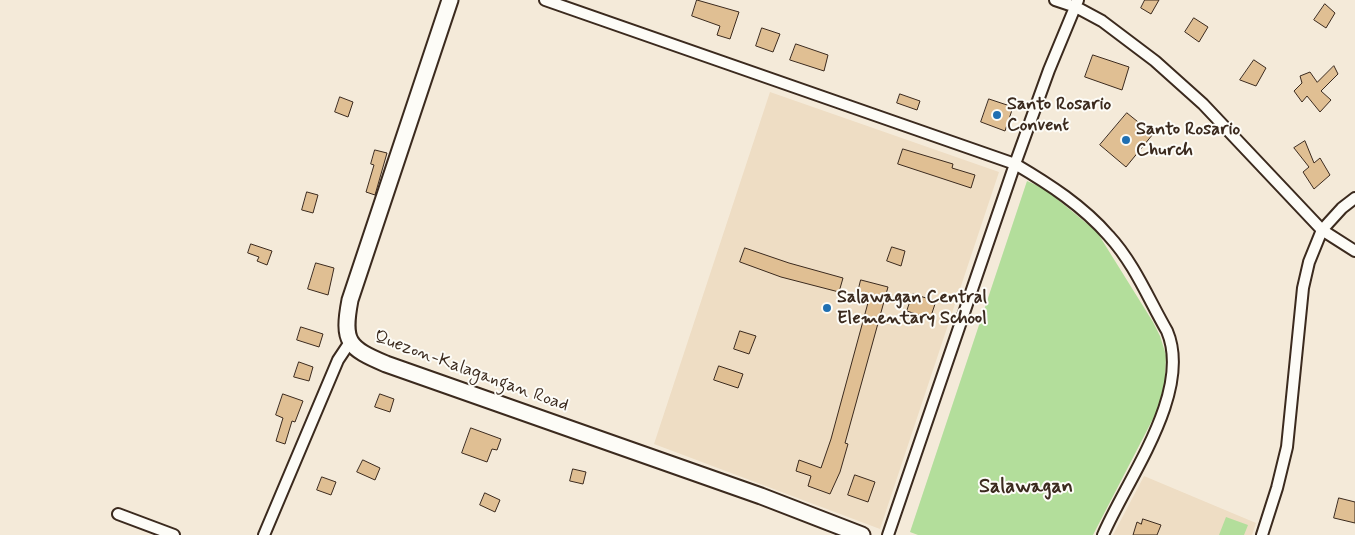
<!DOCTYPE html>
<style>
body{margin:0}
canvas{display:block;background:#f4ead9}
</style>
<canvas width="1355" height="535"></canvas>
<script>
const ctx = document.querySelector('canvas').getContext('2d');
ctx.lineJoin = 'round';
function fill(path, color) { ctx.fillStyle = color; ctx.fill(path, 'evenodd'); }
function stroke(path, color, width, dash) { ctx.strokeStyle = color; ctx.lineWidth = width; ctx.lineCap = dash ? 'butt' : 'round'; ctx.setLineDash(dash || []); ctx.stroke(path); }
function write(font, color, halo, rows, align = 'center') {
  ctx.font = font + ' Mynerve,sans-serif'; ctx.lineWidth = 4; ctx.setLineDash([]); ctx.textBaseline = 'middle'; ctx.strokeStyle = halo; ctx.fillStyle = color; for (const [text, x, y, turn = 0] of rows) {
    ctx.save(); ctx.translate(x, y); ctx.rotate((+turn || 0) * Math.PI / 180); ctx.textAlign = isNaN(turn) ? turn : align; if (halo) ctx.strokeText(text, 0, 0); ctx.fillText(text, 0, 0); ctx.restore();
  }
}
fill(new Path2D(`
 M770,92L999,172L880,529L654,444Z
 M1144,476L1256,523L1252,535H1113Z`), '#eeddc4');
fill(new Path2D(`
 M1027,181L1045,189L1097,232L1153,322L1160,336L1166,355L1165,381L1158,409L1093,535H918L910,532Z
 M1226,517L1248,525L1244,535H1219Z`), '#b3de9b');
const building = new Path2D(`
 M697,0L739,12L730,39L717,35L720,26L692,16Z
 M1145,0H1159L1151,14L1141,8Z
 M1325,4L1335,13L1326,28L1314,20Z
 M1194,18L1208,27L1199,42L1185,32Z
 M762,28L780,34L773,52L756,46Z
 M796,44L828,55L824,71L790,60Z
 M1093,55L1129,67L1122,90L1085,77Z
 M1254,60L1266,68L1256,86L1240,80Z
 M1334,66L1338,74L1321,91L1331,100L1320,112L1307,96L1302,102L1294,91L1302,83L1300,76L1310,72L1317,82Z
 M900,94L920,101L917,110L897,103Z
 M340,97L353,102L348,117L335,112Z
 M989,99L1013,107L1005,131L981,122Z
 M1127,113L1153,134L1126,167L1100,145Z
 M1305,141L1314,163L1320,158L1330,175L1314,189L1303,172L1309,167L1294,148Z
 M903,149L953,164L952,168L975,175L971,188L898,164Z
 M375,150L387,153L375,195L366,192L374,165L371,164Z
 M307,192L318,195L313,213L302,210Z
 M251,244L272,251L267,265L257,261L259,257L248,253Z
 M892,247L905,251L901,266L887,261Z
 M745,248L789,263L843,278L839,292L781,277L740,262Z
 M316,263L334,268L328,295L308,289Z
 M861,280L888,287L845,443L848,444L840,472L830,494L808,486L811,476L796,471L799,460L821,468L831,439L869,299L857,296Z
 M913,294L936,301L930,319L907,311Z
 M301,327L323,334L319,347L297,340Z
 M740,331L756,336L749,354L734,349Z
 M299,362L313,367L309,381L294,377Z
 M719,366L743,374L738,388L714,380Z
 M283,394L303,401L295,422L292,421L285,444L276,441L283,418L276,415Z
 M380,394L394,399L390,412L375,407Z
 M471,428L501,439L497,450L492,449L487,462L462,453Z
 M363,460L380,468L375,480L357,472Z
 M573,469L586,472L583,484L570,481Z
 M855,475L875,482L868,502L848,495Z
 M322,477L336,482L331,495L317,490Z
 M485,493L500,500L495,512L480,505Z
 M1339,498L1355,502V523L1334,518Z
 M1143,519L1161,525L1157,535H1133L1137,522L1141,524Z`);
fill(building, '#e0bf93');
stroke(building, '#3b2a1e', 1);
const minor = new Path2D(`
 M545,0L1015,164C1049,184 1083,206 1109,236C1134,263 1149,300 1167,331C1193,392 1127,479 1103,535
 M1055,0L1076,7L1102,21L1155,61L1203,104L1322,230L1355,251
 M118,514L174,535
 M264,535L338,360L350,342
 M888,535L1015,164L1049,70L1078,0
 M1262,535L1277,488L1287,447L1303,288L1309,262L1322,230L1342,208L1355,198`);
const secondary = new Path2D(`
 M450,0L350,300C342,342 348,348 386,364L761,496L862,535`);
stroke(minor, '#3b2a1e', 14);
stroke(secondary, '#3b2a1e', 19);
stroke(minor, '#fdfcf7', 10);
stroke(secondary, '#fdfcf7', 15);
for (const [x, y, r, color] of [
 [997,115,5,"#1f6fb2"],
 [1126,140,5,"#1f6fb2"],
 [827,308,5,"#1f6fb2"]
]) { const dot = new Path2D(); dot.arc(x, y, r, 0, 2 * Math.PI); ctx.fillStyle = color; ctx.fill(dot); stroke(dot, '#fdfcf7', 2); }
write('bold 18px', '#3b2a1e', '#fdfcf7', [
 ["Santo Rosario",1007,105],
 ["Convent",1007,126],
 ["Santo Rosario",1136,130],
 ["Church",1136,151],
 ["Salawagan Central",837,298],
 ["Elementary School",837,319]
], 'left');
write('18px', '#3b2a1e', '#fdfcf7', [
 ["Quezon-Kalagangan Road",471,372,20]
]);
write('bold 20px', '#3b2a1e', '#fdfcf7', [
 ["Salawagan",1026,488]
]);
</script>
